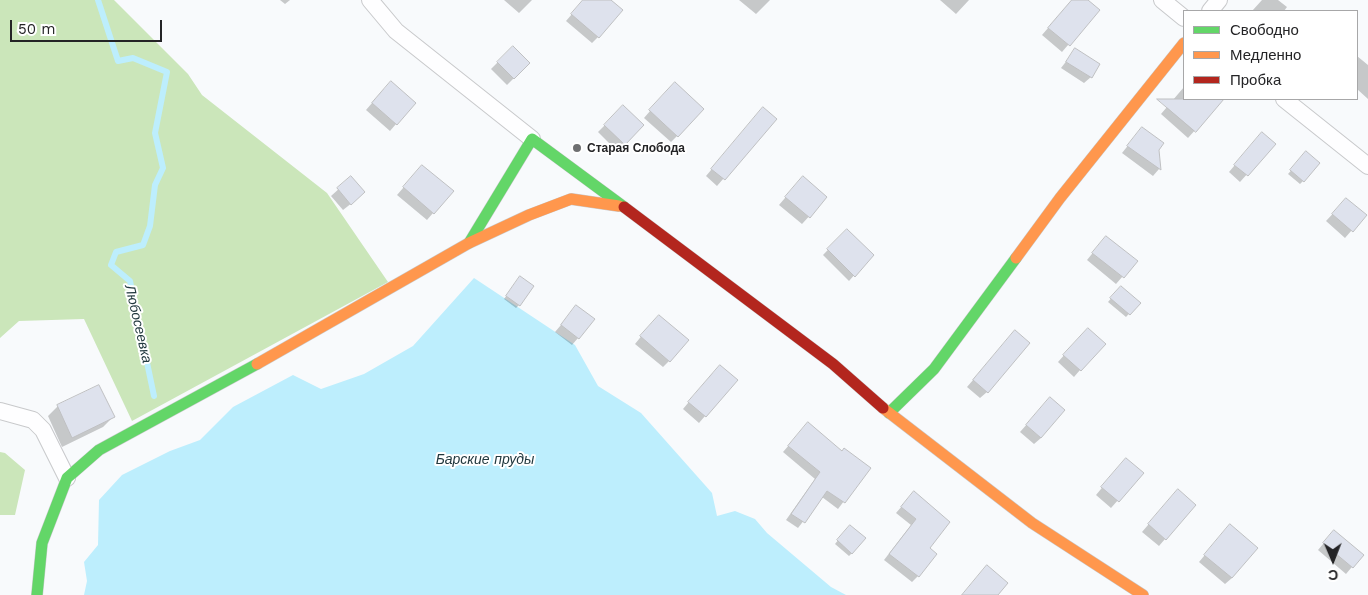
<!DOCTYPE html>
<meta charset="utf-8">
<style>
body{margin:0}
#map{position:relative;width:1368px;height:595px;overflow:hidden;background:#f8fafc;font-family:"Work Sans",sans-serif}
canvas{display:block}
.legend{position:absolute;left:1183px;top:10px;width:175px;height:90px;box-sizing:border-box;background:#fff;border:1px solid #a7a7a8;margin:0;padding:6px 9px;list-style:none;font-size:15px;color:#242426}
.legend li{display:flex;align-items:center;gap:10px;height:25px}
.legend b{width:25px;border:1px solid #a7a7a8}
.north{position:absolute;left:1308px;top:535px;width:50px;height:50px;-webkit-text-stroke:4px #fff;paint-order:stroke;rotate:179deg;font-size:14px;font-weight:700;line-height:20px;text-align:center;color:#242426}
.north::after{content:'';display:block;margin:auto;width:18px;height:22px;background:#242426;clip-path:polygon(50% 0,100% 100%,50% 72%,0 100%)}
.scale{position:absolute;left:10px;top:20px;width:152px;height:22px;box-sizing:border-box;border:2px solid #242426;border-top:0;padding-left:6px;font-size:15px;line-height:18px;white-space:nowrap;color:#242426;-webkit-text-stroke:4px #fff;paint-order:stroke}
</style>
<div id="map">
<canvas width="1368" height="595"></canvas>
<ul class="legend">
<li><b style="height:6px;background:#63d668"></b>Свободно</li>
<li><b style="height:6px;background:#ff974d"></b>Медленно</li>
<li><b style="height:6px;background:#b3261e"></b>Пробка</li>
</ul>
<div class="north">С</div>
<div class="scale">50 m</div>
</div>
<script>
const ctx = document.querySelector('canvas').getContext('2d');
ctx.lineJoin = 'round';
function fill(path, color) { ctx.fillStyle = color; ctx.fill(path, 'evenodd'); }
function stroke(path, color, width, dash) { ctx.strokeStyle = color; ctx.lineWidth = width; ctx.lineCap = dash ? 'butt' : 'round'; ctx.setLineDash(dash || []); ctx.stroke(path); }
function write(font, color, halo, rows, align = 'center') {
  ctx.font = font + ' "Work Sans",sans-serif'; ctx.lineWidth = 4; ctx.setLineDash([]); ctx.textBaseline = 'middle'; ctx.strokeStyle = halo; ctx.fillStyle = color; for (const [text, x, y, turn = 0] of rows) {
    ctx.save(); ctx.translate(x, y); ctx.rotate((+turn || 0) * Math.PI / 180); ctx.textAlign = isNaN(turn) ? turn : align; if (halo) ctx.strokeText(text, 0, 0); ctx.fillText(text, 0, 0); ctx.restore();
  }
}
fill(new Path2D(`
 M0,0H114L188,74L202,95L327,193L388,282L132,421L84,319L19,321L0,338Z
 M0,452L5,453L25,470L15,515H0Z`), '#cbe6ba');
fill(new Path2D(`
 M474,278L575,345L598,386L641,413L712,493L717,516L735,511L755,519L767,533L831,587L846,595H84L87,581L84,562L98,545L99,500L122,475L170,451L200,440L233,407L293,375L321,389L364,374L413,346Z`), '#bdeefd');
fill(new Path2D(`
 M280,0H290L285,4Z
 M504,0H532L519,13Z
 M584,0H609L598,37L592,43L566,21Z
 M739,0H770L756,14Z
 M940,0H969L956,14Z
 M1072,0H1086L1098,10L1062,52L1042,35Z
 M1262,0H1278L1287,7L1284,11H1252Z
 M513,47L529,63L507,85L491,69Z
 M1075,50L1091,77L1084,83L1061,68Z
 M1357,56L1368,65V99L1357,89Z
 M1184,87V99L1222,100L1188,138L1161,114Z
 M384,89L396,124L390,131L366,110Z
 M668,90L677,136L671,142L644,118Z
 M623,107L642,125L617,151L598,132Z
 M757,115L775,119L717,186L706,176Z
 M1142,128L1158,150L1159,169L1153,176L1122,153Z
 M1256,140L1274,144L1240,182L1229,172Z
 M1304,156L1303,181L1300,184L1288,174Z
 M416,173L433,213L427,220L397,195Z
 M351,178L357,199L343,210L331,196Z
 M796,185L826,198L802,224L779,205Z
 M1340,206L1365,215L1345,238L1326,221Z
 M847,230L872,255L849,281L823,255Z
 M1100,244L1136,261L1116,284L1087,260Z
 M517,281L519,305L516,308L504,299Z
 M1121,287L1139,303L1126,317L1108,302Z
 M577,306L578,338L572,345L555,332Z
 M652,323L669,361L663,367L635,344Z
 M1081,336L1080,370L1074,377L1058,362Z
 M1009,338L987,392L980,398L967,387Z
 M713,373L705,416L699,423L683,409Z
 M99,387L113,417L103,427L62,447L48,416L58,406Z
 M1043,406L1041,438L1034,444L1020,432Z
 M802,430L869,468L838,509L822,497L798,528L786,520L815,479L783,452Z
 M1120,466L1142,473L1111,508L1096,495Z
 M1171,498L1165,539L1159,546L1142,532Z
 M908,499L928,548L918,576L912,582L884,560L911,525L896,513Z
 M847,529L852,553L849,556L835,544Z
 M1224,532L1232,578L1225,584L1199,562Z
 M1328,538L1362,555L1346,574L1318,550Z`), '#0003');
stroke(new Path2D(`
 M98,0L118,61L133,58L167,72L155,133L163,168L155,185L150,226L143,245L116,252L111,265L130,281L154,396`), '#bdeefd', 6);
const building = new Path2D(`
 M583,0H611L623,10L599,38L571,14Z
 M1072,0H1088L1100,10L1070,46L1048,28Z
 M513,46L530,63L514,79L497,62Z
 M1075,48L1100,64L1092,78L1066,62Z
 M391,81L416,103L397,125L372,103Z
 M675,82L704,109L678,137L649,110Z
 M1157,99H1224L1196,132Z
 M623,105L644,125L625,145L604,125Z
 M763,107L777,119L725,180L711,169Z
 M1142,127L1164,143L1159,150L1161,170L1127,146Z
 M1262,132L1276,144L1248,176L1234,165Z
 M1306,151L1320,163L1304,182L1290,170Z
 M422,165L454,191L434,214L403,187Z
 M351,176L365,192L351,205L337,188Z
 M803,176L827,197L810,218L785,197Z
 M1346,198L1367,215L1353,232L1332,214Z
 M847,229L874,255L855,277L827,249Z
 M1106,236L1138,261L1124,278L1092,253Z
 M520,276L534,286L520,306L506,296Z
 M1121,286L1141,303L1130,315L1110,298Z
 M576,305L595,319L579,339L561,325Z
 M659,315L689,340L670,362L640,336Z
 M1088,328L1106,344L1081,371L1063,355Z
 M1015,330L1030,343L988,393L973,380Z
 M720,365L738,380L706,417L688,402Z
 M99,385L115,417L72,438L57,405Z
 M1050,397L1065,410L1041,438L1026,425Z
 M808,422L842,451L844,448L871,468L845,503L827,491L805,523L791,514L820,472L788,446Z
 M1126,458L1144,473L1119,502L1101,487Z
 M1178,489L1196,505L1166,540L1148,524Z
 M914,491L950,522L930,548L937,554L919,577L889,554L916,519L901,507Z
 M1230,524L1258,548L1232,578L1204,555Z
 M850,525L866,538L852,554L837,540Z
 M1334,530L1364,555L1353,568L1323,543Z
 M987,565L1008,583L998,595H962Z`);
fill(building, '#dee2ed');
stroke(building, '#bfc0c2', 1);
const street = new Path2D(`
 M370,0L396,31L532,139
 M1162,0L1184,18
 M1210,11L1219,0
 M1284,99L1368,166
 M0,411L33,420L43,430L67,478`);
const fast = new Path2D(`
 M469,243L532,139L624,207
 M889,413L934,369L1016,258
 M37,595L42,543L67,478L99,450L257,364`);
const slow = new Path2D(`
 M1016,258L1060,198L1184,43
 M257,364L469,243L529,215L571,199L619,206
 M883,408L1032,523L1143,595`);
const jam = new Path2D(`
 M624,207L833,364L883,408`);
stroke(street, '#c8c9cb', 18);
stroke(fast, '#c8c9cb', 12);
stroke(slow, '#c8c9cb', 12);
stroke(jam, '#c8c9cb', 12);
stroke(street, '#fefeff', 16);
stroke(fast, '#63d668', 11);
stroke(slow, '#ff974d', 11);
stroke(jam, '#b3261e', 11);
for (const [x, y, r, color] of [
 [577,148,5,"#6e6f71"]
]) { const dot = new Path2D(); dot.arc(x, y, r, 0, 2 * Math.PI); ctx.fillStyle = color; ctx.fill(dot); stroke(dot, '#fff', 2); }
write('bold 12px', '#242426', '#fff', [
 ["Старая Слобода",587,148]
], 'left');
write('italic 14px', '#22393f', '#fff', [
 ["Любосеевка",138,324,77],
 ["Барские пруды",485,460]
]);
</script>
